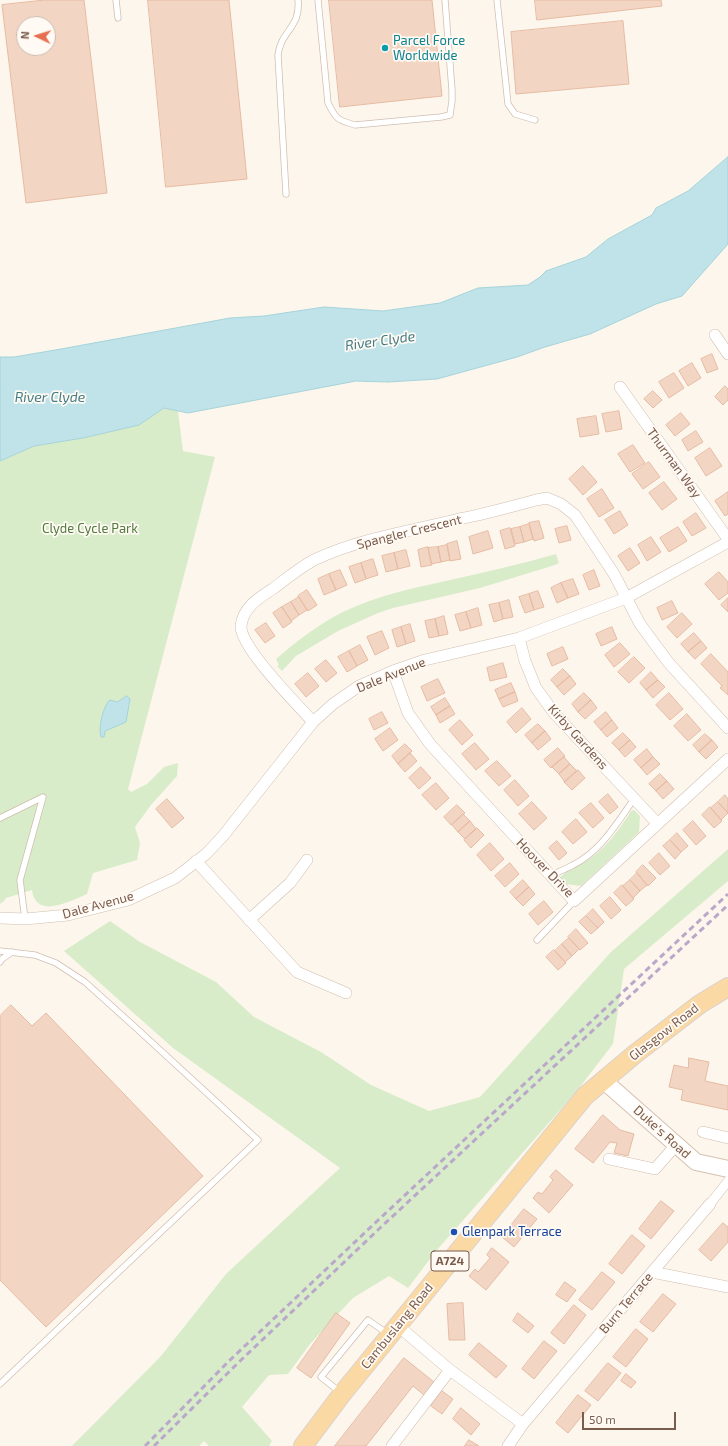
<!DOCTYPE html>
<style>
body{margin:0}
#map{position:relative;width:728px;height:1446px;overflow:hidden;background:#fdf6ec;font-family:"Exo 2",sans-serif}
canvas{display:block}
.north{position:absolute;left:16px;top:16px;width:40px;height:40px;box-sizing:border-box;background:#fffaf3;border:1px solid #cabbb1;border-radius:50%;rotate:274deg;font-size:11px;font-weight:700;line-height:16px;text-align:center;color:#7a5c4d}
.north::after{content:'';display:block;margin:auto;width:14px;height:18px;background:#e76f51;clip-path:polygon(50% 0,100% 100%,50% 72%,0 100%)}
.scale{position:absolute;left:582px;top:1412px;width:94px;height:18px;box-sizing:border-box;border:2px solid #7a5c4d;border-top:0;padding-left:5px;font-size:12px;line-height:14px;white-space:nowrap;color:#7a5c4d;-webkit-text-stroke:3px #fffaf3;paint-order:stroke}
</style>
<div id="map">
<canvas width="728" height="1446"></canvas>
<div class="north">N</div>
<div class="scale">50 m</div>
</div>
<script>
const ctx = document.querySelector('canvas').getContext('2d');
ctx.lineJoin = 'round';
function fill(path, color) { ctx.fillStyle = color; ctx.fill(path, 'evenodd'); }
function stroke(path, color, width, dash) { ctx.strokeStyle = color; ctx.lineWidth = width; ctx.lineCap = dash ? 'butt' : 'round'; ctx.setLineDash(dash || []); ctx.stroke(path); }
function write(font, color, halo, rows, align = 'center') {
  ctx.font = font + ' "Exo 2",sans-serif'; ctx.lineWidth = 3.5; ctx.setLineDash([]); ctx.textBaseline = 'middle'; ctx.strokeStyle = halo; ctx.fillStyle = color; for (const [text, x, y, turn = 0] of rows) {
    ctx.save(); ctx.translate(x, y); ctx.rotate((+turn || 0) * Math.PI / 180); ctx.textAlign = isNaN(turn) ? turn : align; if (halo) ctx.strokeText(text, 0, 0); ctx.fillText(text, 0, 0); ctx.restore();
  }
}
fill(new Path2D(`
 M164,408L178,411L183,451L215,457L128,789L131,792L147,784L164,767L178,763L177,776L151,805L135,827L140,843L137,860L93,873L87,894C70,901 36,920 32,890L6,898L4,901L0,904V461L34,446L83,438L139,425Z
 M556,554L559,563L555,565L480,588L393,608L378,613L338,631L296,656L282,671L277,666L279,665L276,659C297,641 320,623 345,611C379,595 414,588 450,580C486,572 521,564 556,554Z
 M634,810L640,816L639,832L581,886L565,884L560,878C563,872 583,864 591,858C608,845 620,829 631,811Z
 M728,849V881L624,969L613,1044L576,1092L436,1251L408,1288L389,1276L353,1298L310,1344L288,1374L269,1375L242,1407L272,1441L269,1446H209L204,1441L199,1446H72L161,1356L226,1274L340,1168L173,1048L64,951L110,921L140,942L216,982L254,1017L321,1052L371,1085L429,1111L480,1097L611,952Z`), '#d8ecc9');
const water = new Path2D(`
 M728,157V244L682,296L656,304L590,334L545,347L517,357L437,379L388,382L356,381L188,413L164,408L139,425L83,438L34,446L0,461V357H14L61,349L230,318L264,316L324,307L383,311L440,303L478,288L528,285L540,277L546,271L586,257L608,239L652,215L656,208L688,191Z
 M127,696L130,699L126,722L105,731L104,737H101C98,728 103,706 110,700L117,702Z`);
fill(water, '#bfe3e8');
stroke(water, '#a5d3da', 1);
const building = new Path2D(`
 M45,0H84L107,193L26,203L2,5ZM24,24H48V48H24Z
 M148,0H229L247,179L166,187Z
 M329,0H432L442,96L340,107Z
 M535,0H661L662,6L537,20Z
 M623,21L629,84L516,94L511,32Z
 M712,354L718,369L707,373L701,359Z
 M692,363L701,378L688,386L679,371Z
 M674,373L684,388L669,398L659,382Z
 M725,386L728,389V400L723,405L715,397Z
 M653,391L662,400L653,408L644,399Z
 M619,411L622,429L606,432L602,414Z
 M681,413L690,424L675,436L666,425Z
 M596,416L599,434L580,437L577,419Z
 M696,431L703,442L688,451L682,440Z
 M633,445L645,463L630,472L618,454Z
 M710,448L722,466L706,476L695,458Z
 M649,462L660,477L643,489L632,474Z
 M583,466L597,482L583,495L569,479Z
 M664,482L677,499L662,510L649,493Z
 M602,489L614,508L599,517L587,499Z
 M728,492V514L725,516L715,501Z
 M620,511L628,525L614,534L605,520Z
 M696,513L706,528L692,536L683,522Z
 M539,521L544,538L534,541L529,523Z
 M529,524L533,539L524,542L520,527Z
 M567,526L571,540L559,543L555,529Z
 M520,527L524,542L515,544L511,529Z
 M678,527L687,541L669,552L660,538Z
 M510,528L515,546L505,549L500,531Z
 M488,531L493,548L473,554L469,537Z
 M651,537L661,552L647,561L638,545Z
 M457,541L461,559L450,561L447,544Z
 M447,545L450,560L441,562L438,547Z
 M428,547L432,565L421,567L418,550Z
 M438,547L441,562L431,564L428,548Z
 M630,548L640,563L628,571L618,556Z
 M406,550L410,566L398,569L394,553Z
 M394,553L398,569L386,572L382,556Z
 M373,559L378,575L366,579L361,563Z
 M361,563L366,579L355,583L349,567Z
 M340,570L347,585L336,590L329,574Z
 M594,570L600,586L589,590L583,575Z
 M719,572L728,582V593L719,600L705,584Z
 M329,574L336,590L324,595L318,579Z
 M573,579L579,594L568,598L561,583Z
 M561,583L568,598L557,603L551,588Z
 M307,590L317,605L308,611L298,596Z
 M538,591L544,607L534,610L529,594Z
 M529,594L534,610L525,613L519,597Z
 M299,597L307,610L299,615L291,602Z
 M728,598V612L721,605Z
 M509,600L513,617L503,619L499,603Z
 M672,601L678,613L662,620L657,608Z
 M291,602L299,615L291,621L282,607Z
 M499,603L503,619L494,622L489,605Z
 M282,607L292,622L283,628L273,613Z
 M478,608L482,625L471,628L466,612Z
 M466,612L471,628L460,631L455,615Z
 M682,613L692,624L677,638L667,627Z
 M444,616L448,634L439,636L435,619Z
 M435,619L439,636L429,638L425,621Z
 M266,623L275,636L265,643L255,630Z
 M410,624L415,641L406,644L401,627Z
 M401,627L406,644L397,647L392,630Z
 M612,627L617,639L601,646L596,634Z
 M382,631L389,648L375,655L367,637Z
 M694,633L701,641L688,652L681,644Z
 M701,641L707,648L695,659L688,652Z
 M620,643L630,654L614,667L605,655Z
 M360,645L368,660L357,666L349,651Z
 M563,647L568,659L552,666L547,654Z
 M349,651L357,666L347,672L338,657Z
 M711,654L728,672V695L720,688L722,686L701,664Z
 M634,657L645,668L629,683L618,672Z
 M326,660L337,673L326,682L315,669Z
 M503,663L507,677L490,681L487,668Z
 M563,669L570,676L557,687L551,680Z
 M651,672L658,680L646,690L640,683Z
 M308,673L319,686L306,697L295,684Z
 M570,676L576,684L564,695L557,687Z
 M438,679L445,693L427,701L421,687Z
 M658,680L665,687L653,698L646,690Z
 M511,683L515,692L499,699L495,690Z
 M515,692L518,701L503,707L499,699Z
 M584,693L591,700L578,712L572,704Z
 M669,693L683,709L670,720L656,705Z
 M445,698L450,706L436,715L431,707Z
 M591,700L597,708L585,719L578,712Z
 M450,706L455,714L440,723L436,715Z
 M522,708L531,719L516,733L507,722Z
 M382,712L388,723L374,730L369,719Z
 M606,712L612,720L601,730L594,722Z
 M687,714L701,730L688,741L674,726Z
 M460,720L473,735L462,745L449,730Z
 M612,720L618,728L607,737L601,730Z
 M538,724L545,731L532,743L525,735Z
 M390,728L398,740L383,751L375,739Z
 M545,731L551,739L538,750L532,743Z
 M623,733L630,740L619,750L612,743Z
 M705,734L712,740L699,752L693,745Z
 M630,740L636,747L625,757L619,750Z
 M712,740L718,747L706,759L699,752Z
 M475,743L489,759L476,770L462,754Z
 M405,744L412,751L398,764L392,756Z
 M558,748L565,756L551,768L544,760Z
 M647,749L653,757L641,768L634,760Z
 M410,753L417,761L405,772L398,764Z
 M564,757L570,764L559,774L552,767Z
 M653,757L660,764L647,775L641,768Z
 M497,761L511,776L499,786L485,771Z
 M570,764L577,771L565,782L559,774Z
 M421,767L431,778L419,789L409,778Z
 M578,770L585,778L572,790L564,782Z
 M660,774L667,781L656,791L649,784Z
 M515,780L529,796L518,806L504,790Z
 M667,781L674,789L663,799L656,791Z
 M436,783L449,798L436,810L422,795Z
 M608,794L618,807L610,814L599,802Z
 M725,795L728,799V813L718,802Z
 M167,799L184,818L172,828L156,809Z
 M532,802L547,818L534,830L519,814Z
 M718,802L728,813L721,820L711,808Z
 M591,803L604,818L593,828L579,813Z
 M457,805L465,813L451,825L444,817Z
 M710,807L722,821L714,828L702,815Z
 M463,814L470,821L458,832L452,825Z
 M576,819L587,832L573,844L562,832Z
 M470,821L476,829L465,839L458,832Z
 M693,821L706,836L696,845L683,830Z
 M477,828L484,835L471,848L464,840Z
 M677,833L688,846L681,852L670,840Z
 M670,840L681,852L675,859L663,846Z
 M557,841L567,853L559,860L549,848Z
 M490,843L504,859L491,871L477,855Z
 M659,853L670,866L660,875L649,863Z
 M510,863L519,874L505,887L495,876Z
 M643,865L656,878L648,886L636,872Z
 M637,873L647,885L640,891L630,880Z
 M523,880L529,887L516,899L510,892Z
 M630,880L640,891L633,898L623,886Z
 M622,885L634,899L626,906L614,893Z
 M529,887L535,894L523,906L516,899Z
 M610,897L621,910L611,919L600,906Z
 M544,901L553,912L538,925L529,914Z
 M593,909L604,922L598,928L586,916Z
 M586,916L598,928L591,934L579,922Z
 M576,929L588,943L580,950L568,937Z
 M569,938L579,949L572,956L562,944Z
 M562,944L572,956L565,962L555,951Z
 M554,950L566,963L558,970L546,957Z
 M11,1005L32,1026L46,1013L203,1176L46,1327L0,1280V1016Z
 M689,1058L709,1062L705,1081L728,1086V1110L681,1100L683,1090L669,1087L674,1065L688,1068Z
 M603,1115L620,1130L634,1134L628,1156L614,1153L617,1143L610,1142L593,1163L575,1149Z
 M556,1170L573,1185L549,1213L533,1198L538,1192L542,1194L553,1180L550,1177Z
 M661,1201L674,1211L651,1239L639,1229Z
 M524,1209L537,1219L514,1247L502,1237Z
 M723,1223L728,1227V1242L711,1261L699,1250Z
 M632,1235L645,1246L622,1274L609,1264Z
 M492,1248L509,1262L486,1290L469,1276L475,1269L478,1272L490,1258L487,1255Z
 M602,1272L615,1282L592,1310L579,1300Z
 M565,1282L576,1290L567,1302L556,1295Z
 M663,1294L676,1304L653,1332L640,1322Z
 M463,1303L465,1340H449L447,1304Z
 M574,1305L586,1315L564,1344L551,1333Z
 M336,1313L350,1323L311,1378L297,1368Z
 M518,1313L534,1326L528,1333L513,1321Z
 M636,1329L648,1339L626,1367L613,1357Z
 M544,1341L557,1351L534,1379L522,1369Z
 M479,1343L507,1366L496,1378L469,1355Z
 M404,1358L434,1382L424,1395L413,1386L366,1446H335Z
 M608,1363L621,1373L598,1401L585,1391Z
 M626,1374L636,1382L631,1388L621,1381Z
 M442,1391L453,1399L442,1414L431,1406Z
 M578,1395L591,1405L568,1433L556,1423Z
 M461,1408L480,1424L471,1435L453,1419Z
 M469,1440L479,1446H465Z`);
fill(building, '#f3d5c3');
stroke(building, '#e6bba3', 1);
const service = new Path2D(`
 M116,0L118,18
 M318,0L328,103C336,119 337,120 355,125L441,117L450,115L452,101V90L445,0
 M497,0L508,104L515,114L535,120
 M286,194L278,55C281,30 301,28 298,0
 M0,818L43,797L20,880L25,919
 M551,875C558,872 566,869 573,865C601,851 617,823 634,799
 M537,940L574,901
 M0,951L35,955L56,963L85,982L135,1027L258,1140L0,1384
 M0,962L2,959L12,952
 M340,1392L321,1377L368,1320L388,1334`);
const pedestrian = new Path2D(`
 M710,1204L728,1181`);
const minor = new Path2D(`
 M715,335L728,354
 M620,387L728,539
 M519,638L525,661L536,688L554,713L657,823
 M393,671L408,713L430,744L574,901L728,759
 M313,722C297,704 240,647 241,626C243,607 260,597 274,588C286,579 303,565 316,559C362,538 411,531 459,519C485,514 510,507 536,500L547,498L561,504L575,515L614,574L640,624L668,662L728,728
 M196,861L297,972L346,993
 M0,918L25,919L68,915L128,900L175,878L206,854L223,836L313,722L333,704L359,686L393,671L425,660L519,638L626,598L728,542
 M249,920L290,883L307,860
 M703,1132L728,1138
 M609,1159L655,1169L676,1145
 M652,1272L728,1287
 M397,1325L450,1370L523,1424
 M392,1446L450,1370
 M508,1446L523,1424L710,1204`);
const secondary = new Path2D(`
 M603,1080L696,1162L728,1169`);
const primary = new Path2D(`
 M303,1446L342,1394L585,1096L635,1054L700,1004L728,987`);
stroke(service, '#d1beb0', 7);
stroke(pedestrian, '#d1beb0', 10);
stroke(minor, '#d1beb0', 12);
stroke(secondary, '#d6c0b0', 18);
stroke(primary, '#dad1cd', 20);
stroke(service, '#fff', 5.5);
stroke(pedestrian, '#fff', 9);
stroke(minor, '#fff', 11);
stroke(secondary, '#fff', 16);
stroke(primary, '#fbd9a5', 18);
stroke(new Path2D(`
 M145,1446L229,1361L374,1224L728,894
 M154,1446L239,1362L380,1228L728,905`), '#b9a8c9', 3, [6, 4]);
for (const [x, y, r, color] of [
 [385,48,4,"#0f9aa8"],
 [454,1232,4,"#1a4fb4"]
]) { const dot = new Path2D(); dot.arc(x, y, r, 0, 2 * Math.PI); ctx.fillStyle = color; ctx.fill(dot); stroke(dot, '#fffaf3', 1.5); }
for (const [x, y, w] of [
 [450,1261,38]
]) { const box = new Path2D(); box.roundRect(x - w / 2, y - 10, w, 20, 3); ctx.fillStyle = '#fffaf3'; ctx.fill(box); stroke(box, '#7a5c4d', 1); }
write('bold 12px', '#7a5c4d', null, [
 ["A724",450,1261]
]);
write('13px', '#0d838f', '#fffaf3', [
 ["Parcel Force",393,41],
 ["Worldwide",393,56]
], 'left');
write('13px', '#7a5c4d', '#fffaf3', [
 ["Thurman Way",674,463,54],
 ["Spangler Crescent",409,532,-14],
 ["Dale Avenue",391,675,-22],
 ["Kirby Gardens",578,737,48],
 ["Hoover Drive",545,868,46],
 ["Dale Avenue",98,905,-15],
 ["Glasgow Road",664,1032,-38],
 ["Duke's Road",662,1132,42],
 ["Burn Terrace",626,1303,-50],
 ["Cambuslang Road",397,1326,-51]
]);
write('13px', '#537a41', '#fffaf3', [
 ["Clyde Cycle Park",90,529]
]);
write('13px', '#164399', '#fffaf3', [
 ["Glenpark Terrace",462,1232]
], 'left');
write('italic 14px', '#437c86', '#fffaf3', [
 ["River Clyde",380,341,-8],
 ["River Clyde",50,397]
]);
</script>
